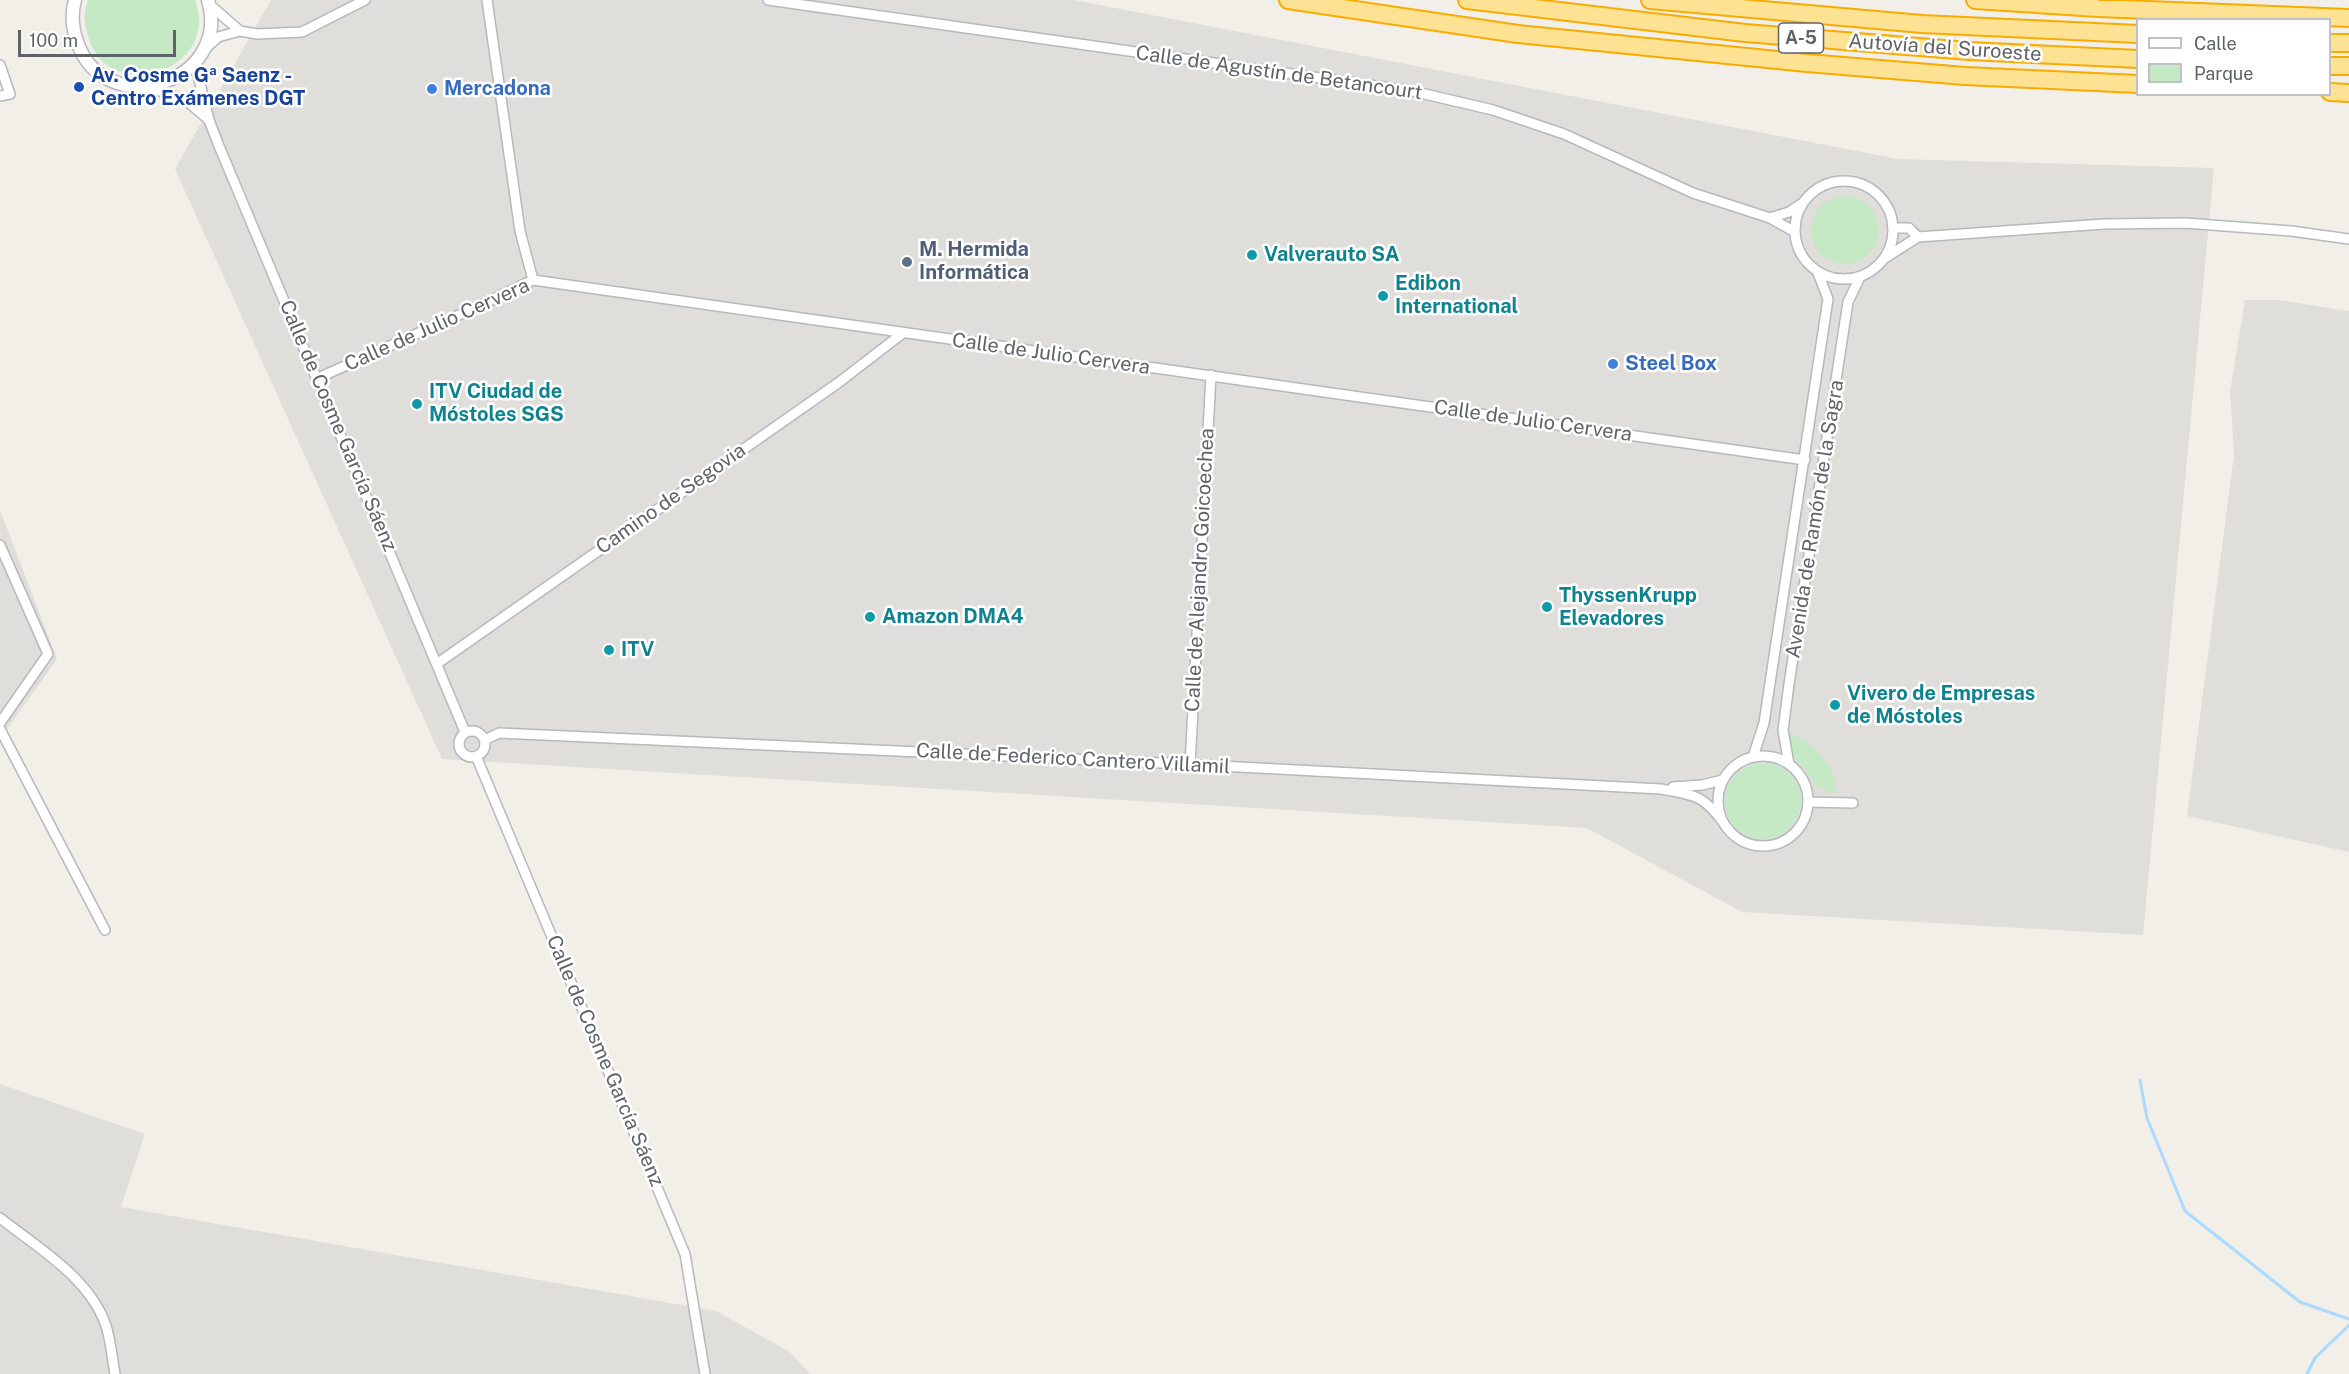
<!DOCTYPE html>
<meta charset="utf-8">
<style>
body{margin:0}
#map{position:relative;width:2349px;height:1374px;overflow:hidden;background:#f1efe8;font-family:"Public Sans",sans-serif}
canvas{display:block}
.legend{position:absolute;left:2136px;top:18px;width:195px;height:78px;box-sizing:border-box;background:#fff;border:2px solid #bfc1c3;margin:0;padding:8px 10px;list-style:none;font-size:18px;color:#5f6368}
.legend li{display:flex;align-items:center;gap:12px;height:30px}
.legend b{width:30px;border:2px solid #bfc1c3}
.scale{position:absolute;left:18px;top:30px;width:158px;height:27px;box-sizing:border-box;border:3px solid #5f6368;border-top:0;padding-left:8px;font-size:18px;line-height:21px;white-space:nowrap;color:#5f6368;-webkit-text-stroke:4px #fff;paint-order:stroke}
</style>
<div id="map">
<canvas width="2349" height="1374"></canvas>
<ul class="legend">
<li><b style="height:8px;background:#fff"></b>Calle</li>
<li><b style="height:16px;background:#c5e8c5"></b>Parque</li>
</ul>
<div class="scale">100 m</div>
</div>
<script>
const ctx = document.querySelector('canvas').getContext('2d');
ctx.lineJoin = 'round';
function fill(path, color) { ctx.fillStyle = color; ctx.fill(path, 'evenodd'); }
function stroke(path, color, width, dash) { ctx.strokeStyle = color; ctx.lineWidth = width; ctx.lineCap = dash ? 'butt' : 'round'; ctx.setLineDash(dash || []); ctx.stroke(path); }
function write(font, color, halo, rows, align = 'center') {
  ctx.font = font + ' "Public Sans",sans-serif'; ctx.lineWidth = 5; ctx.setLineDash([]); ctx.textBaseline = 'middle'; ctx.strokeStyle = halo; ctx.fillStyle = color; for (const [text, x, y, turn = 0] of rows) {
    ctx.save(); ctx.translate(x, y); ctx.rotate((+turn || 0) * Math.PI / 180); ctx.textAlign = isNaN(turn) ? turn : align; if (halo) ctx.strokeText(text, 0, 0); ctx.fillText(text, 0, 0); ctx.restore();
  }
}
fill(new Path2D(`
 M271,0H1074L1898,159L2214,168L2143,935L1742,912L1587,828L442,759L175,169Z
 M2245,300H2278L2349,311V852L2187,816L2234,455L2230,391Z
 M0,510L57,659L0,739Z
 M0,1084L145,1134L121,1207L716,1311L790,1352L810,1374H0Z`), '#e0deda');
fill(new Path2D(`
 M88,0H195C222,70 108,108 88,36C84,24 83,12 88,0Z
 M1811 230a34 34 0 1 1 68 0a34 34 0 1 1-68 0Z
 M1789,733C1812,741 1840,767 1835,793C1813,789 1816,782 1803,767C1793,755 1788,749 1789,733Z
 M1725 801a38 38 0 1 1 76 0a38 38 0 1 1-76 0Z`), '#c5e8c5');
stroke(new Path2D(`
 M2140,1080L2147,1118L2185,1211L2300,1302L2349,1319
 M2307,1374L2315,1358L2349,1325`), '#aadaff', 3);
const street = new Path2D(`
 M487,0L520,231L533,280
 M768,0L1412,91L1493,110L1564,134L1693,193L1770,218L1795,232
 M210,5L240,31
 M204,50L218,37L240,31L257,34L302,32L365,0
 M195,63L209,120L219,146L465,732
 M0,65L10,94L0,96
 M149,87L187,101L209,120
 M1795 230a49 49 0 1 1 98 0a49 49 0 1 1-98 0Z
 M1770,218L1789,212L1801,204
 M1893,228H1909L1918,237
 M1885,258L1918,237L2104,224L2185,223L2291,231L2349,239
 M318,378L479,306L533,280L1805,460
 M0,545L48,654L0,723
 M438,663L838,383L903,333
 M0,729L105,930
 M459 744a13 13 0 1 1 26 0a13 13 0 1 1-26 0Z
 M485,740L499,733L1162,763L1661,789C1694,795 1702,794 1723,822
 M476,756L685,1254L705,1374
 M1718 801a45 45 0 1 1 90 0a45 45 0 1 1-90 0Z
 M1753,757L1764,723L1828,299L1818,273
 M1789,764L1783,730L1789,684L1848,302L1860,277
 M1190,765L1211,375
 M1673,787L1702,785L1723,780
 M1808,802L1853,803
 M0,1218C37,1247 88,1277 105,1323C111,1339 112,1358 115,1374`);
const secondary = new Path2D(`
 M75,0C71,14 72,27 77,41C103,123 233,84 208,0`);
const highway = new Path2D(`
 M1288,0L1518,34L1807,63L1965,76L2138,84
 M1467,0L1745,33L1969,51L2138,59
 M1650,0L1922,24L2138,34
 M1975,0L2098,8L2349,18
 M2330,43H2349
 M2330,66H2349
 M2330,92L2349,93`);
stroke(street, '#b5b8bc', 12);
stroke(secondary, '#b6babf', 15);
stroke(highway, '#f9ab00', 20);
stroke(street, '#fff', 9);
stroke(secondary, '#fff', 12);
stroke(highway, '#fde293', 16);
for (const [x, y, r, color] of [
 [79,87,6,"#1a4fb4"],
 [432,89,6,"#3f7fe0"],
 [1252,255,6,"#0f9aa8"],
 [907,262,6,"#5c6f8a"],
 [1383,296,6,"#0f9aa8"],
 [1613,364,6,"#3f7fe0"],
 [417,404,6,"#0f9aa8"],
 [1547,607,6,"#0f9aa8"],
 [870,617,6,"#0f9aa8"],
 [609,650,6,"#0f9aa8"],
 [1835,705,6,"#0f9aa8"]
]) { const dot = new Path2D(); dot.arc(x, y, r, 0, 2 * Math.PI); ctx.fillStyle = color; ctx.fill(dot); stroke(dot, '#fff', 2); }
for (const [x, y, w] of [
 [1801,38,45]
]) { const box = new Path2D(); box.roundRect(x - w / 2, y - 15, w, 30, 4.5); ctx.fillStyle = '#fff'; ctx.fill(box); stroke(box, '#5f6368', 1.5); }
write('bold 18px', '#5f6368', null, [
 ["A-5",1801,38]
]);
write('20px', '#5f6368', '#fff', [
 ["Autovía del Suroeste",1945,48,4],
 ["Calle de Agustín de Betancourt",1279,73,8],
 ["Calle de Julio Cervera",437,325,-24],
 ["Calle de Julio Cervera",1051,354,8],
 ["Calle de Julio Cervera",1533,421,8],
 ["Calle de Cosme García Sáenz",338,426,67],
 ["Camino de Segovia",671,499,-35],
 ["Avenida de Ramón de la Sagra",1815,519,-81],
 ["Calle de Alejandro Goicoechea",1200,570,-87],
 ["Calle de Federico Cantero Villamil",1073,759,3],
 ["Calle de Cosme García Sáenz",605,1061,67]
]);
write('bold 20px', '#164399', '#fff', [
 ["Av. Cosme Gª Saenz -",91,76],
 ["Centro Exámenes DGT",91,99]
], 'left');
write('bold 20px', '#366cbe', '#fff', [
 ["Mercadona",444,89],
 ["Steel Box",1625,364]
], 'left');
write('bold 20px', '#4e5e75', '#fff', [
 ["M. Hermida",919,250],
 ["Informática",919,273]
], 'left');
write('bold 20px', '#0d838f', '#fff', [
 ["Valverauto SA",1264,255],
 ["Edibon",1395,284],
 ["International",1395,307],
 ["ITV Ciudad de",429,392],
 ["Móstoles SGS",429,415],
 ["ThyssenKrupp",1559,596],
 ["Elevadores",1559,619],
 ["Amazon DMA4",882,617],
 ["ITV",621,650],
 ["Vivero de Empresas",1847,694],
 ["de Móstoles",1847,717]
], 'left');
</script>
